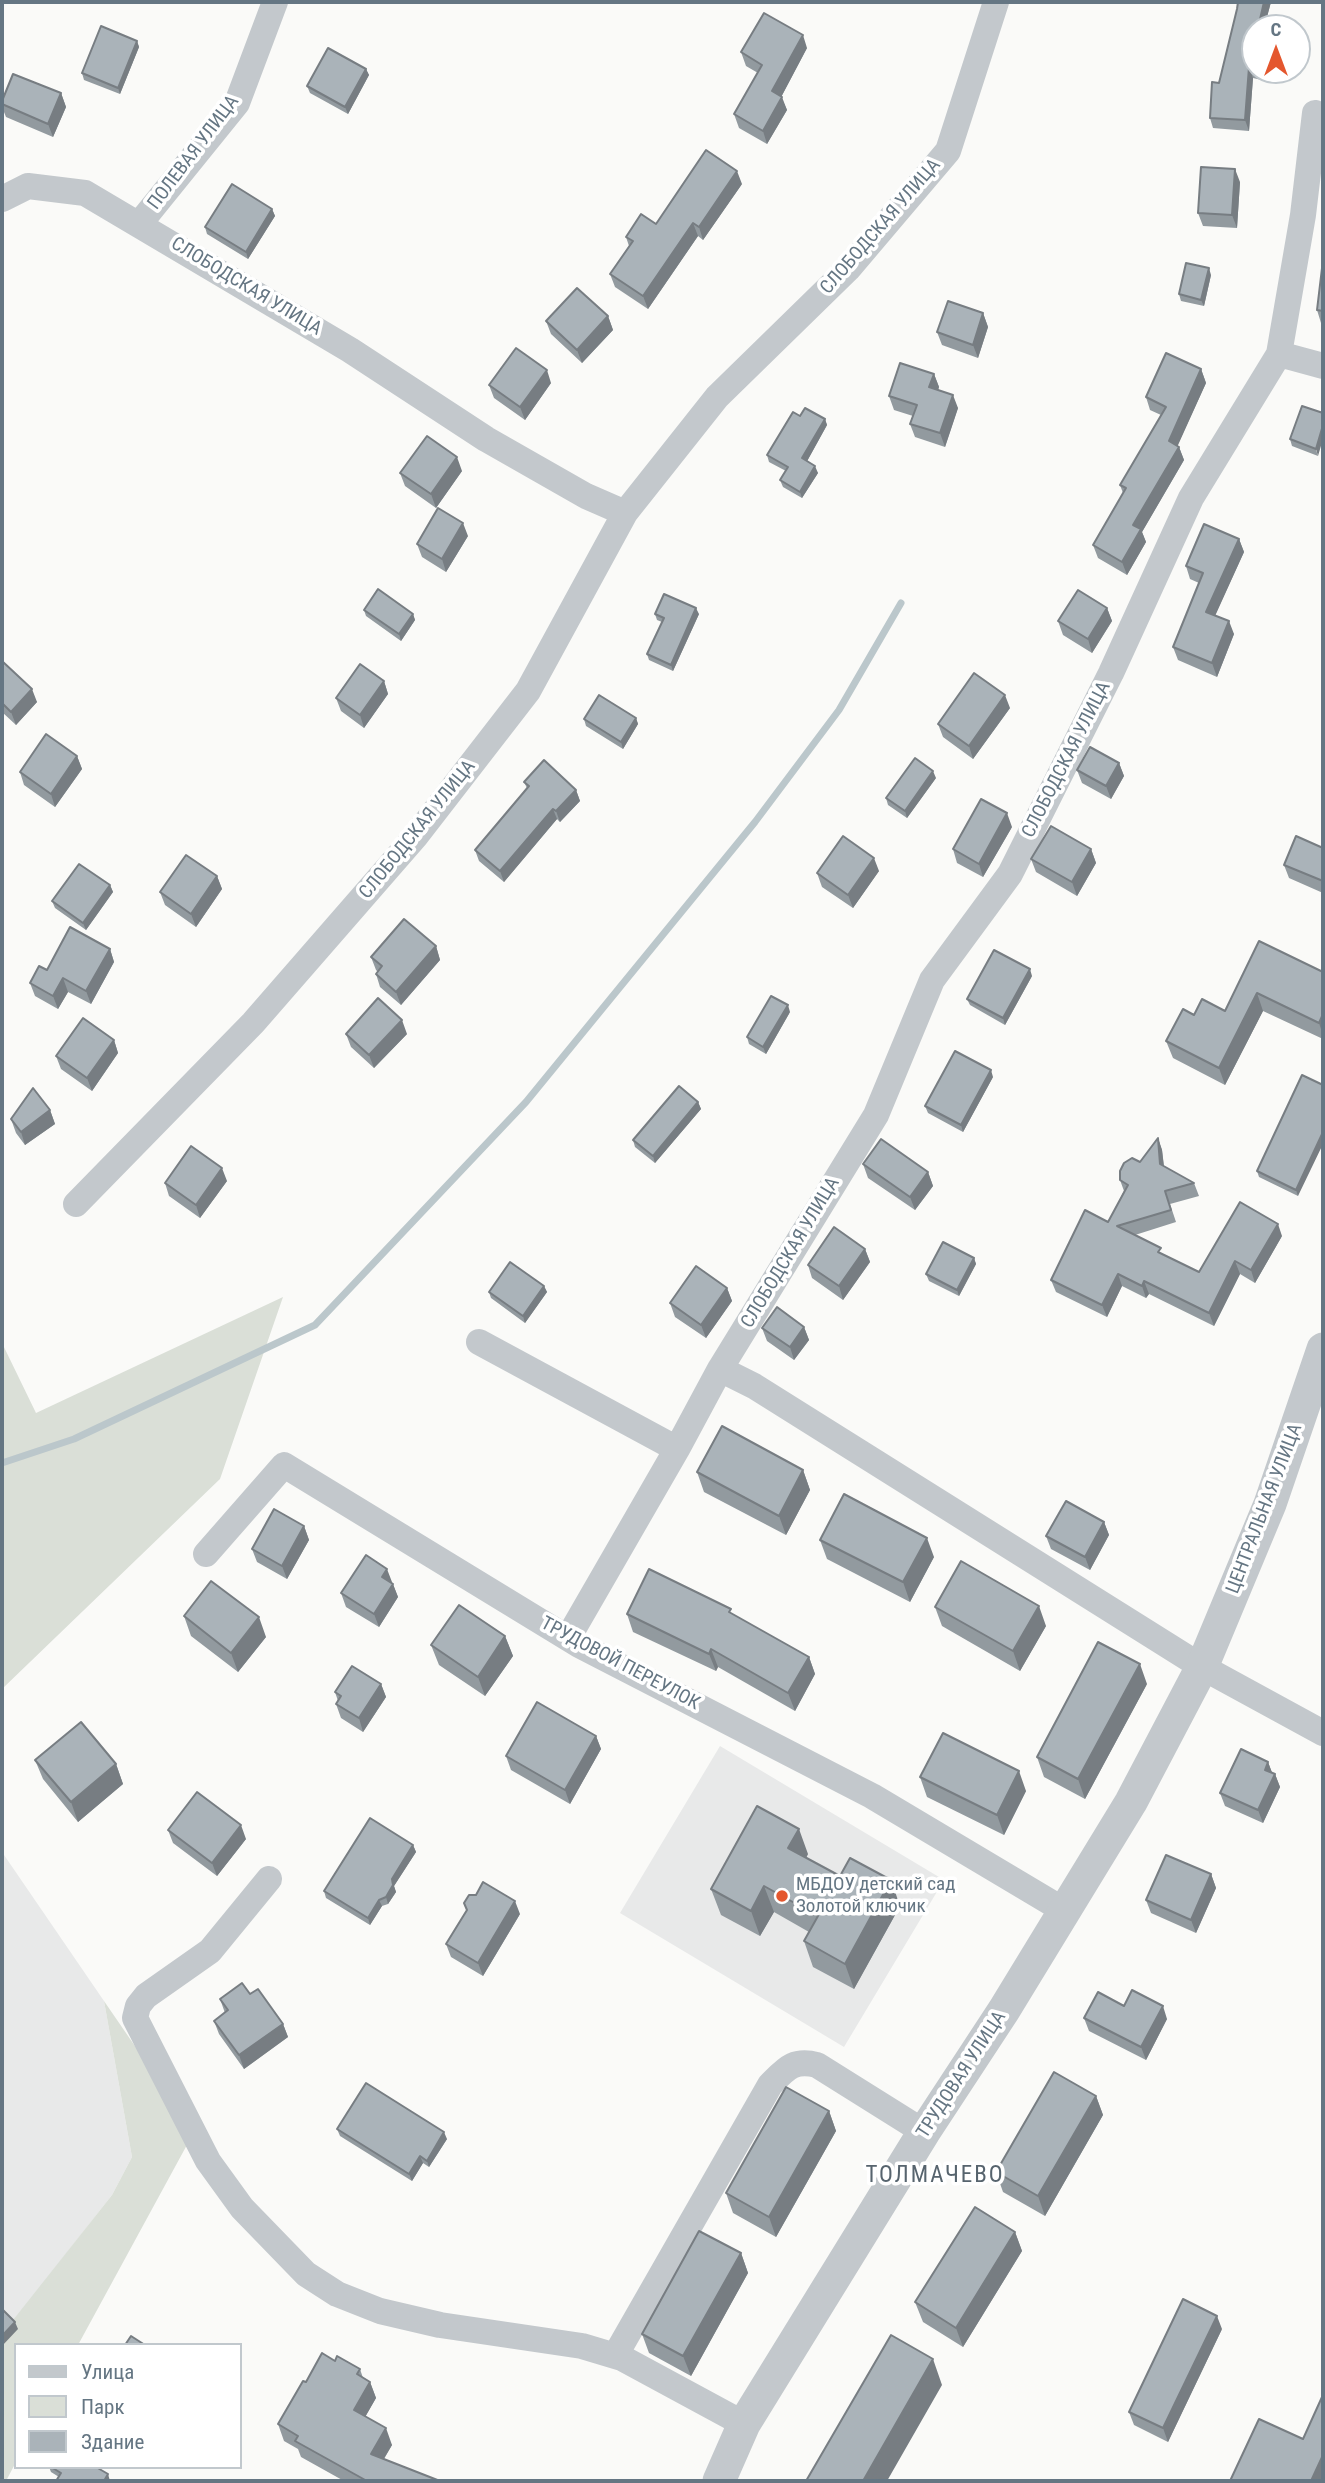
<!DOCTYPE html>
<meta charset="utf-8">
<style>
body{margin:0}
#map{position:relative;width:1325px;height:2483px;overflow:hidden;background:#fafaf8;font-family:"Roboto Condensed",sans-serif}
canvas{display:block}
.frame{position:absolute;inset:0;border:4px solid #657683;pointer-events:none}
.legend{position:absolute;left:14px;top:2343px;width:228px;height:126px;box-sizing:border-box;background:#fff;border:2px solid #c1c8cd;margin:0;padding:9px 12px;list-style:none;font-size:21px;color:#657683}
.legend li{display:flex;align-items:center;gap:14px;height:35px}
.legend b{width:35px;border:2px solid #c1c8cd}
.north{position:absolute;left:1241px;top:14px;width:70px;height:70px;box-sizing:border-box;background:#fff;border:2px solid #c1c8cd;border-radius:50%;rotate:0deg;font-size:19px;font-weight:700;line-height:28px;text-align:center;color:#657683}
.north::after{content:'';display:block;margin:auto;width:24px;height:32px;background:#e4572e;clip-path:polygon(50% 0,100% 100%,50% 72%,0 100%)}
</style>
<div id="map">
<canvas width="1325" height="2483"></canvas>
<div class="frame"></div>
<ul class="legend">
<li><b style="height:9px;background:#c3c8cc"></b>Улица</li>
<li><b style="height:19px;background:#dadfd7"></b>Парк</li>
<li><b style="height:19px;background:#aab3b9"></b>Здание</li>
</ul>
<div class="north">С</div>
</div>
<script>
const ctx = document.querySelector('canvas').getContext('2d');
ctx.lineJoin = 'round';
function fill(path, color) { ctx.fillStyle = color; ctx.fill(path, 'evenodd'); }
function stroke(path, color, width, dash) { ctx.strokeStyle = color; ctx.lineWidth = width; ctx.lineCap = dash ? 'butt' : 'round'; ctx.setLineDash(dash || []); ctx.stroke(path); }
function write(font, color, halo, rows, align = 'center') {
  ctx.font = font + ' "Roboto Condensed",sans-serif'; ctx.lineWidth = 7; ctx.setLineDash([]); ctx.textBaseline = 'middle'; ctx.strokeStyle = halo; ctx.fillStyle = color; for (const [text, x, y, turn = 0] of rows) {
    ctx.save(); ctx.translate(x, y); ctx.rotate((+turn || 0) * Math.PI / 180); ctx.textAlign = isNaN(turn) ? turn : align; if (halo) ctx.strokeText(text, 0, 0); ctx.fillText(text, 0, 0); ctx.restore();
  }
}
fill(new Path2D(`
 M720,1746L944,1880L844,2047L620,1913Z
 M2,1852L104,2001L132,2157L112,2195L2,2336Z`), '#e8e9e9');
fill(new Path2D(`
 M283,1297L220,1479L2,1689V1343L36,1413Z
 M104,2001L194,2132L78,2345H16V2462L6,2481H2V2334L112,2195L132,2157Z`), '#dadfd7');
stroke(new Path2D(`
 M2,1463L74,1439L315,1325L526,1102L755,822L839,710L901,603`), '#bbc7cb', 7);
stroke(new Path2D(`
 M2,199L28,186L85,193L350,350L486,439L586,496L625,513
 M140,223L237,103L275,2
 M1279,354L1323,366
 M76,1204L253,1023L415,837L528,691L625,513L717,397L848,269L948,151L996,2
 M479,1342L677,1449L720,1369L754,1386L1202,1667L1323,1733
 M720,1369L876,1115L932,980L1010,874L1111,673L1191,498L1279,354L1303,215L1315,113
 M206,1554L284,1465L579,1645L872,1796L1065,1911
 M568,1638L677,1449
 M269,1879L210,1951L146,1996L138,2006L135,2018L208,2161L242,2208L306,2274L337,2294L380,2311L440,2325L582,2346L622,2358L744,2424
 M615,2356L770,2085C786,2069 793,2059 817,2065L924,2132`), '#c3c8cc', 26);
stroke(new Path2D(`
 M719,2481L744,2424L924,2132L1004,2010L1131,1802L1202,1667L1270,1504L1323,1349`), '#c3c8cc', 33);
fill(new Path2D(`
 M1271,2L1264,28H1255V70H1269L1266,81L1253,78L1249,131L1213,128L1210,118L1219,83Z
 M137,41L139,47L120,94L84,80L82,73Z
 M807,48L781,97L787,110L767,144L739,128L734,114L758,73L746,66L741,52Z
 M366,69L369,75L348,114L310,93L307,86Z
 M61,93L66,107L53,137L6,117L2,107V101Z
 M1240,182L1237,228L1203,226L1198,213Z
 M742,184L703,240L698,236L648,309L615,287L610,274L629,246L626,237Z
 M272,209L275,216L248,259L207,234L205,227Z
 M1323,268V323H1321L1317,310Z
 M1211,275L1204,306L1181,301L1179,294Z
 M983,313L988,327L978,358L942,345L937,332Z
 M608,316L613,330L582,363L551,334L546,321Z
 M1201,369L1206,383L1177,446L1179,447L1184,460L1142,532L1146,542L1127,575L1098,558L1093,545L1123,493L1120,485L1161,415L1150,410L1146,397Z
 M934,374L939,387L938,390L958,408L945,447L915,437L910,424L913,416L894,410L889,396Z
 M551,383L525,420L494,398L489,385Z
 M1302,406L1318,456L1292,446L1290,439Z
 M800,416L825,419L827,425L807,461L818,473L802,498L783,487L780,480L786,471L769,462L767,455Z
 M462,471L436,508L405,486L400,473Z
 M468,536L446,572L422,557L417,544Z
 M1239,539L1244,552L1215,615L1234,634L1217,677L1178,660L1173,647L1199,583L1190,579L1186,566Z
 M1107,608L1112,621L1092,653L1063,635L1058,621Z
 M364,610L413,614L415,620L401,641L366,616Z
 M655,614H699L673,671L649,660L647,654L662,622L657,620Z
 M2,661L37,702L16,725L2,712Z
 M384,681L388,694L364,728L341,711L336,698Z
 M1010,708L973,759L943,737L938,724Z
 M636,718L638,724L623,749L586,726L584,719Z
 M77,756L82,769L55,807L24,785L20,772Z
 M1119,763L1124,776L1111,799L1082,783L1077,770Z
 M936,778L907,818L888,805L886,798Z
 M524,782L576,790L580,801L560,822L557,819L504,882L479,861L475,850L527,788Z
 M1012,827L983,877L957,863L953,849Z
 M1323,848V893L1289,878L1284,865Z
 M1091,849L1096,863L1077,896L1036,872L1031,859Z
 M879,871L853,908L822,887L817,873Z
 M217,876L222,889L196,927L165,905L160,892Z
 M110,885L113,892L86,930L55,908L52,901Z
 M1259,941L1323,972V1039L1263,1011L1225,1085L1173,1058L1166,1041L1194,1015L1225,1011Z
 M436,946L440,960L401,1005L380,987L376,974L378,972L376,970L371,957Z
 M110,949L114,962L91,1004L68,992L58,1009L35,996L30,983L47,970Z
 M1032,976L1005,1025L970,1005L967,999Z
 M790,1012L766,1054L749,1044L747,1037Z
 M346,1034H407L374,1068L351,1047Z
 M114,1040L118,1053L92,1091L61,1069L56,1056Z
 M1302,1075L1298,1196L1259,1177L1257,1171Z
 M993,1077L963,1132L928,1113L925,1106Z
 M698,1102L701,1109L655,1163L635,1147L633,1140Z
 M50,1110L55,1124L25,1145L16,1133L11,1119Z
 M1158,1138L1162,1150L1164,1166L1194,1183L1199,1196L1170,1204L1176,1222L1135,1235L1163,1255L1199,1272L1282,1236L1255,1283L1240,1274L1214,1326L1149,1294L1146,1298L1122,1286L1107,1317L1056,1292L1051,1280L1108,1222L1124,1191L1120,1180L1140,1162Z
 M863,1164L928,1172L933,1186L915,1210L868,1178Z
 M227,1181L200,1218L169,1196L165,1183Z
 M865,1249L870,1262L843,1300L812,1278L808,1265Z
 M974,1258L976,1264L959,1296L929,1281L926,1274Z
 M544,1286L547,1292L525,1323L491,1298L489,1292Z
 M727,1288L732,1301L706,1338L675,1317L670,1303Z
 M804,1327L809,1340L794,1360L767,1341L762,1328Z
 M803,1470L810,1490L786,1535L704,1492L697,1472Z
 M1104,1522L1109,1535L1090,1570L1051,1549L1046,1536Z
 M304,1526L309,1540L287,1579L257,1562L252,1549Z
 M820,1540L934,1557L910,1602L827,1559Z
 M392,1582L398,1597L379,1627L346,1607L341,1593Z
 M935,1607L1046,1626L1020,1671L942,1626Z
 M627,1614H732L809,1657L815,1674L795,1711L718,1667L716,1671L633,1632Z
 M184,1616L266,1637L238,1672L191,1636Z
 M505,1636L513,1656L485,1696L439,1665L431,1645Z
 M381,1684L386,1697L363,1732L341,1718L336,1704L338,1701L335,1692Z
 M1147,1684L1085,1799L1044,1777L1037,1757Z
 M596,1736L601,1749L570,1804L511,1770L506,1756Z
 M35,1760L116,1764L123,1784L78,1822L43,1779Z
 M1268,1762L1272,1773L1275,1774L1280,1787L1263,1823L1225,1806L1220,1793Z
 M920,1777L1026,1791L1004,1835L927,1797Z
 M168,1830L246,1839L217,1876L173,1843Z
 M413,1845L416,1852L394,1886L396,1892L388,1904L382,1906L370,1925L326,1898L324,1891Z
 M808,1854L806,1858L840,1876L900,1906L854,1989L813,1967L804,1941L809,1932L774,1912L760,1936L721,1915L711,1889Z
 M1211,1874L1216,1888L1196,1933L1151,1913L1146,1900Z
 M520,1914L483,1976L451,1957L446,1944Z
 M250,1994L283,2024L288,2037L244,2069L219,2034L214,2021L225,2013L220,1999Z
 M1124,2006L1167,2019L1146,2060L1089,2031L1084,2018Z
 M1096,2096L1103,2115L1045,2216L1003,2192L996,2172Z
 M829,2111L836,2131L776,2237L733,2213L726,2193Z
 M337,2129L447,2139L429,2167L423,2163L412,2181L340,2136Z
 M1015,2232L1022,2251L963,2347L923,2322L915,2302Z
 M741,2253L748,2273L691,2376L649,2353L642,2334Z
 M1222,2329L1168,2442L1134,2425L1129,2412Z
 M335,2361L360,2369L363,2378L370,2382L376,2398L365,2417L392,2445L384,2459L440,2481H344L301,2457L298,2449L284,2441L278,2424L306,2382Z
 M49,2467H96L111,2481H56L59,2477L51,2472Z`), '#929a9f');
fill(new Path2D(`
 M1264,2H1271L1264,28H1258Z
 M803,35L807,48L777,105L772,91Z
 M137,41L139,47L120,94L118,88Z
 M1249,67L1253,78L1249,131L1245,120Z
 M366,69L369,75L348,114L345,107Z
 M1262,70H1269L1266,81L1262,71Z
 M61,93L66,107L53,137L48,124Z
 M782,97L787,110L767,144L763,131Z
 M1235,169L1240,182L1237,228L1232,215Z
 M737,171L742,184L703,240L699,227Z
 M272,209L275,216L248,259L246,252Z
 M693,223L698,236L648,309L643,296Z
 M1209,268L1211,275L1204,306L1201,300Z
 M983,313L988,327L978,358L973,345Z
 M608,316L613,330L582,363L577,350Z
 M1201,369L1206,383L1174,454L1169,441Z
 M547,370L551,383L525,420L520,407Z
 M934,374L939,387L934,401L929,387Z
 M953,395L958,408L945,447L940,433Z
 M825,419L827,425L805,465L802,458Z
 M1323,425V439L1318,456L1316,449Z
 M1179,447L1184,460L1142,532L1146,542L1127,575L1122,562L1133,525Z
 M457,457L462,471L436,508L431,494Z
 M815,466L818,473L802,498L800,492Z
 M463,523L468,536L446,572L442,559Z
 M1239,539L1244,552L1211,625L1206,612Z
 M696,608L699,614L673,671L671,665Z
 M1107,608L1112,621L1092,653L1088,639Z
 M413,614L415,620L401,641L399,634Z
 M1229,621L1234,634L1217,677L1212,663Z
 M384,681L388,694L364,728L360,715Z
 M32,689L37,702L16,725L11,712Z
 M1005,695L1010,708L973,759L969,746Z
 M636,718L638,724L623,749L621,742Z
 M77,756L82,769L55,807L51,794Z
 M1119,763L1124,776L1111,799L1106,786Z
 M933,771L936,778L907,818L905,811Z
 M576,790L580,801L560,822L556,811Z
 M553,809L557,819L504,882L500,871Z
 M1007,813L1012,827L983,877L979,864Z
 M1091,849L1096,863L1077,896L1072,882Z
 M874,858L879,871L853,908L848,895Z
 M217,876L222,889L196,927L191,914Z
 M110,885L113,892L86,930L83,923Z
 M436,946L440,960L401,1005L396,992Z
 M110,949L114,962L91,1004L86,991Z
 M1030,969L1032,976L1005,1025L1003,1018Z
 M63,978L68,992L58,1009L53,996Z
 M1257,993L1263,1011L1225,1085L1219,1068Z
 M788,1005L790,1012L766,1054L763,1047Z
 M1323,1014V1035L1319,1023Z
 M402,1020L407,1034L374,1068L369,1055Z
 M114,1040L118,1053L92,1091L87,1078Z
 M991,1070L993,1077L963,1132L961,1125Z
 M698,1102L701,1109L655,1163L653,1156Z
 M50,1110L55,1124L25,1145L21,1132Z
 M1323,1132V1144L1298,1196L1296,1190Z
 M1158,1138L1162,1150L1165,1177L1160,1164Z
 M222,1168L227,1181L200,1218L196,1205Z
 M928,1172L933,1186L915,1210L910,1197Z
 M1278,1224L1282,1236L1255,1283L1251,1270Z
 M865,1249L870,1262L843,1300L839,1286Z
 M974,1258L976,1264L959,1296L957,1290Z
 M1235,1261L1240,1274L1214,1326L1209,1313Z
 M1118,1274L1122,1286L1107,1317L1102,1305Z
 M1144,1281L1149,1294L1146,1298L1142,1286Z
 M544,1286L547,1292L525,1323L523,1316Z
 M727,1288L732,1301L706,1338L701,1325Z
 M804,1327L809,1340L794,1360L790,1347Z
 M803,1470L810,1490L786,1535L779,1516Z
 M1104,1522L1109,1535L1090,1570L1085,1557Z
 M304,1526L309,1540L287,1579L282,1566Z
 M927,1538L934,1557L910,1602L903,1582Z
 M387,1569L392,1582L387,1590L382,1577Z
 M393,1584L398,1597L379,1627L374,1614Z
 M1039,1606L1046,1626L1020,1671L1013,1651Z
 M259,1617L266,1637L238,1672L231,1653Z
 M505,1636L513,1656L485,1696L478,1677Z
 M711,1649L718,1667L716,1671L709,1654Z
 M809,1657L815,1674L795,1711L788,1693Z
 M1140,1664L1147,1684L1085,1799L1078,1779Z
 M381,1684L386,1697L363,1732L359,1718Z
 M596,1736L601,1749L570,1804L565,1790Z
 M1268,1762L1273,1775L1265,1770Z
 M116,1764L123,1784L78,1822L71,1802Z
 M1019,1771L1026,1791L1004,1835L997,1815Z
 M1275,1774L1280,1787L1263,1823L1258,1810Z
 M241,1825L246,1839L217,1876L212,1863Z
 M799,1829L808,1854L797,1874L788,1848Z
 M413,1845L416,1852L394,1886L396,1892L388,1904L386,1897L392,1879Z
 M1211,1874L1216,1888L1196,1933L1191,1920Z
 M891,1880L900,1906L854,1989L845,1964Z
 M764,1886L774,1912L760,1936L751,1911Z
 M379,1900L382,1906L370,1925L368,1918Z
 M515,1901L520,1914L483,1976L478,1963Z
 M1163,2006L1167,2019L1146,2060L1141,2047Z
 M283,2024L288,2037L244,2069L239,2055Z
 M1096,2096L1103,2115L1045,2216L1038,2196Z
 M829,2111L836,2131L776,2237L769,2217Z
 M444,2132L447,2139L429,2167L427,2161Z
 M420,2156L423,2163L412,2181L409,2174Z
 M1015,2232L1022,2251L963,2347L956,2328Z
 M741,2253L748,2273L691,2376L683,2356Z
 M1217,2316L1222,2329L1168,2442L1163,2428Z
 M15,2322L18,2329L2,2346V2336Z
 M933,2359L942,2385L887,2481H863Z
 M370,2382L376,2398L360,2426L354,2410Z
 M386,2428L392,2445L377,2470L371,2454Z
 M1323,2455V2481H1311Z
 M108,2474L110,2481H104Z`), '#777d82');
const building = new Path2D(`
 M1238,2H1264L1258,28H1255V69L1249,67L1245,120L1210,118L1212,82L1219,83L1237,9Z
 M764,13L803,35L772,91L782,97L763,131L734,114L762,65L741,52Z
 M101,26L137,41L118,88L82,73Z
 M328,48L366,69L345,107L307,86Z
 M13,74L61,93L48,124L2,104V101Z
 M706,150L737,171L699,227L693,223L643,296L610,274L633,241L626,237L641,214L656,224Z
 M1201,167L1235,169L1232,215L1198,213Z
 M232,184L272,209L246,252L205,227Z
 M1186,263L1209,268L1201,300L1179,294Z
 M1322,268H1323V311L1317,310Z
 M577,288L608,316L577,350L546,321Z
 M948,301L983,313L973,345L937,332Z
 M516,348L547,370L520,407L489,385Z
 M1166,353L1201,369L1169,441L1179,447L1133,525L1141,529L1122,562L1093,545L1126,488L1120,485L1166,407L1146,397Z
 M900,363L934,374L929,387L953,395L940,433L910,424L917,405L889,396Z
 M1302,406L1323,413V425L1316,449L1290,439Z
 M805,408L825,419L802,458L815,466L800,492L780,480L788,467L767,455L793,412L800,416Z
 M427,436L457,457L431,494L400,473Z
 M438,508L463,523L442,559L417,544Z
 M1204,524L1239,539L1206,612L1229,621L1212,663L1173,647L1203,573L1186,566Z
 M378,589L413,614L399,634L364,610Z
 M1078,590L1107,608L1088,639L1058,621Z
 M664,594L696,608L671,665L647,654L664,618L655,614Z
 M2,661L32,689L11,712L2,703Z
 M360,664L384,681L360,715L336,698Z
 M974,673L1005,695L969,746L938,724Z
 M599,695L636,718L621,742L584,719Z
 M46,734L77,756L51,794L20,772Z
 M1090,747L1119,763L1106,786L1077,770Z
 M915,758L933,771L905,811L886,798Z
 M544,760L576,790L556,811L553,809L500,871L475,850L529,786L524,782Z
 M981,799L1007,813L979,864L953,849Z
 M1051,826L1091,849L1072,882L1031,859Z
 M843,836L874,858L848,895L817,873Z
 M1296,836L1323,848V881L1284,865Z
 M186,855L217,876L191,914L160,892Z
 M79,864L110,885L83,923L52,901Z
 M404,919L436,946L396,992L376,974L382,966L371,957Z
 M70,927L110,949L86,991L63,978L53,996L30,983L39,966L47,970Z
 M1259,941L1323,972V1014L1319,1023L1257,993L1219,1068L1166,1041L1183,1009L1194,1015L1202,999L1225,1011Z
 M994,950L1030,969L1003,1018L967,999Z
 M771,996L788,1005L763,1047L747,1037Z
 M378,998L402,1020L369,1055L346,1034Z
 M83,1018L114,1040L87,1078L56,1056Z
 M955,1051L991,1070L961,1125L925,1106Z
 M1302,1075L1323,1085V1132L1296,1190L1257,1171Z
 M679,1086L698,1102L653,1156L633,1140Z
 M33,1088L50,1110L21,1132L11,1119Z
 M1158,1138L1160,1164L1194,1183L1165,1191L1171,1210L1117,1226L1161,1248L1158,1252L1199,1272L1240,1202L1278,1224L1251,1270L1235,1261L1209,1313L1144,1281L1142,1286L1118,1274L1102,1305L1051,1280L1085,1210L1108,1222L1128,1185L1120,1180V1171L1124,1163L1132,1158L1140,1162Z
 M881,1139L928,1172L910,1197L863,1164Z
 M191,1146L222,1168L196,1205L165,1183Z
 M834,1227L865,1249L839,1286L808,1265Z
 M943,1242L974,1258L957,1290L926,1274Z
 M510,1262L544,1286L523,1316L489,1292Z
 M696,1266L727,1288L701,1325L670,1303Z
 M777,1307L804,1327L790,1347L762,1328Z
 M722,1426L803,1470L779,1516L697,1472Z
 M844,1494L927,1538L903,1582L820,1540Z
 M1066,1501L1104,1522L1085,1557L1046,1536Z
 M274,1509L304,1526L282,1566L252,1549Z
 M366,1555L387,1569L382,1577L393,1584L374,1614L341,1593Z
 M961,1561L1039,1606L1013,1651L935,1607Z
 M649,1569L731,1609L729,1612L809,1657L788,1693L711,1649L709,1654L627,1614Z
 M211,1581L259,1617L231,1653L184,1616Z
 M459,1605L505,1636L478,1677L431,1645Z
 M1098,1642L1140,1664L1078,1779L1037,1757Z
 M352,1666L381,1684L359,1718L336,1704L341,1696L335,1692Z
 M537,1702L596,1736L565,1790L506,1756Z
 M81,1722L116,1764L71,1802L35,1760Z
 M943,1733L1019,1771L997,1815L920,1777Z
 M1241,1749L1268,1762L1265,1770L1275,1774L1258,1810L1220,1793Z
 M197,1792L241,1825L212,1863L168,1830Z
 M757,1806L799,1829L788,1848L840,1876L850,1858L891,1880L845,1964L804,1941L818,1916L764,1886L751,1911L711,1889Z
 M370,1818L413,1845L392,1879L393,1885L386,1897L379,1900L368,1918L324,1891Z
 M1166,1855L1211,1874L1191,1920L1146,1900Z
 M483,1882L515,1901L478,1963L446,1944L467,1910L464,1903L469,1895H476Z
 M242,1983L250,1994L258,1989L283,2024L239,2055L214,2021L228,2010L220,1999Z
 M1132,1990L1163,2006L1141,2047L1084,2018L1098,1992L1124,2006Z
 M1054,2072L1096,2096L1038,2196L996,2172Z
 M366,2083L444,2132L427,2161L420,2156L409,2174L337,2129Z
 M786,2087L829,2111L769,2217L726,2193Z
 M975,2207L1015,2232L956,2328L915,2302Z
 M699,2231L741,2253L683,2356L642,2334Z
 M1183,2299L1217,2316L1163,2428L1129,2412Z
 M2,2309L15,2322L2,2336Z
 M891,2335L933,2359L863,2481H806Z
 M131,2336L145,2345H125Z
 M322,2353L335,2361L337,2356L360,2369L357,2374L370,2382L354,2410L386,2428L371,2454L440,2481H367L295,2441L298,2436L278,2424L303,2381L306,2382Z
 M1322,2397H1323V2455L1311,2481H1230L1259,2419L1303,2439Z
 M51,2467H96L108,2474L104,2481H56L61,2473Z`);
fill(building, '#aab3b9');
stroke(building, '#777d82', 2);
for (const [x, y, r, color] of [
 [782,1896,7,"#e4572e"]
]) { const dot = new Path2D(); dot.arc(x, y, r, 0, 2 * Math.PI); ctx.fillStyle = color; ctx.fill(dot); stroke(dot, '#fff', 2.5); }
write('19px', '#657683', '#fff', [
 ["ПОЛЕВАЯ УЛИЦА",194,153,-53],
 ["СЛОБОДСКАЯ УЛИЦА",881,227,-49],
 ["СЛОБОДСКАЯ УЛИЦА",246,287,31],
 ["СЛОБОДСКАЯ УЛИЦА",1067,760,-63],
 ["СЛОБОДСКАЯ УЛИЦА",418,830,-51],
 ["СЛОБОДСКАЯ УЛИЦА",791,1253,-59],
 ["ЦЕНТРАЛЬНАЯ УЛИЦА",1265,1509,-69],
 ["ТРУДОВОЙ ПЕРЕУЛОК",620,1664,28],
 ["ТРУДОВАЯ УЛИЦА",962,2075,-57]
]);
write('19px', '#657683', '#fff', [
 ["МБДОУ детский сад",796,1885],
 ["Золотой ключик",796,1907]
], 'left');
ctx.letterSpacing = '2px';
write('23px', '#57646e', '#fff', [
 ["ТОЛМАЧЕВО",935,2176]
]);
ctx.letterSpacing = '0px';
</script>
